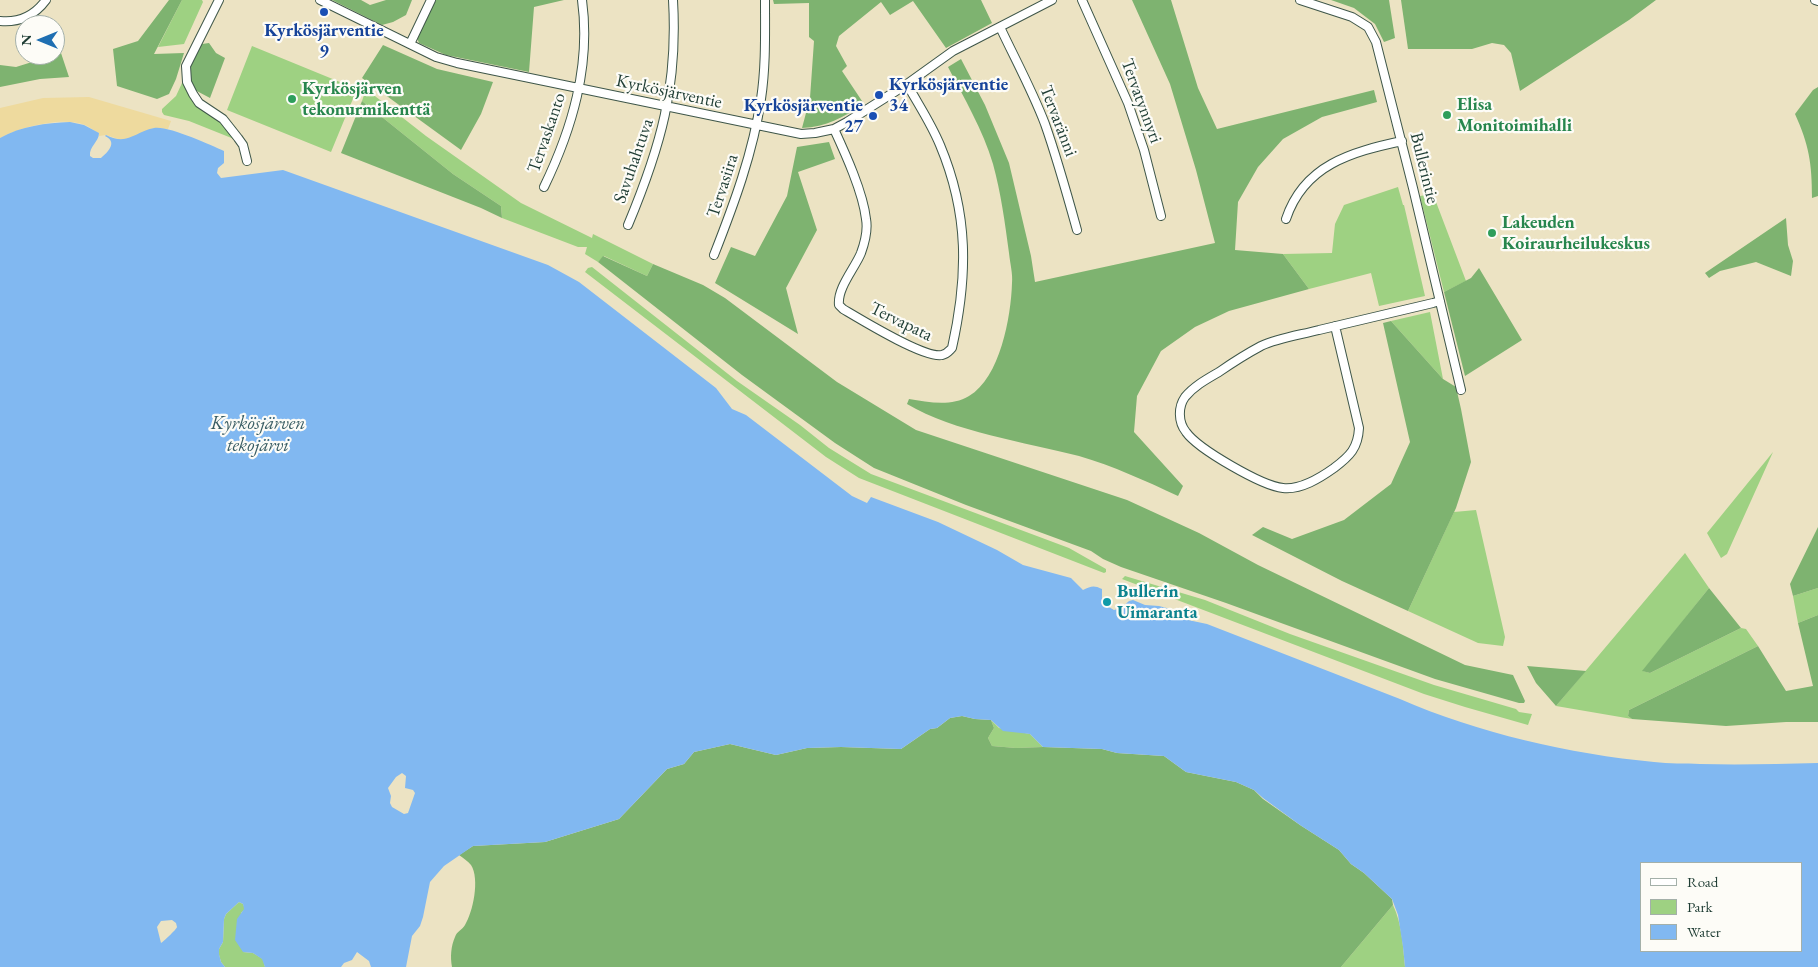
<!DOCTYPE html>
<meta charset="utf-8">
<style>
body{margin:0}
#map{position:relative;width:1818px;height:967px;overflow:hidden;background:#ece3c3;font-family:"EB Garamond",serif}
canvas{display:block}
.legend{position:absolute;left:1640px;top:862px;width:162px;height:90px;box-sizing:border-box;background:#fdfcf7;border:1px solid #a4b0a9;margin:0;padding:6px 9px;list-style:none;font-size:15px;color:#1f3d34}
.legend li{display:flex;align-items:center;gap:10px;height:25px}
.legend b{width:25px;border:1px solid #a4b0a9}
.north{position:absolute;left:15px;top:15px;width:50px;height:50px;box-sizing:border-box;background:#fdfcf7;border:1px solid #a4b0a9;border-radius:50%;rotate:270deg;font-size:14px;font-weight:700;line-height:20px;text-align:center;color:#1f3d34}
.north::after{content:'';display:block;margin:auto;width:18px;height:22px;background:#1f6fb2;clip-path:polygon(50% 0,100% 100%,50% 72%,0 100%)}
</style>
<div id="map">
<canvas width="1818" height="967"></canvas>
<ul class="legend">
<li><b style="height:6px;background:#fff"></b>Road</li>
<li><b style="height:14px;background:#9ed182"></b>Park</li>
<li><b style="height:14px;background:#81b8f1"></b>Water</li>
</ul>
<div class="north">N</div>
</div>
<script>
const ctx = document.querySelector('canvas').getContext('2d');
ctx.lineJoin = 'round';
function fill(path, color) { ctx.fillStyle = color; ctx.fill(path, 'evenodd'); }
function stroke(path, color, width, dash) { ctx.strokeStyle = color; ctx.lineWidth = width; ctx.lineCap = dash ? 'butt' : 'round'; ctx.setLineDash(dash || []); ctx.stroke(path); }
function write(font, color, halo, rows, align = 'center') {
  ctx.font = font + ' "EB Garamond",serif'; ctx.lineWidth = 4.5; ctx.setLineDash([]); ctx.textBaseline = 'middle'; ctx.strokeStyle = halo; ctx.fillStyle = color; for (const [text, x, y, turn = 0] of rows) {
    ctx.save(); ctx.translate(x, y); ctx.rotate((+turn || 0) * Math.PI / 180); ctx.textAlign = isNaN(turn) ? turn : align; if (halo) ctx.strokeText(text, 0, 0); ctx.fillText(text, 0, 0); ctx.restore();
  }
}
fill(new Path2D(`
 M182,0H202L203,2L184,44L158,47Z
 M252,46L357,89L331,152L227,110Z
 M182,83H184L190,96L197,105L219,120L234,139L189,121L164,115L162,112V109L176,96Z
 M366,89L426,136L521,203L592,238L593,234L653,264L647,276L604,256L598,262L585,254L587,247H578L502,218L501,206L453,174L362,101Z
 M1398,187L1403,205H1404L1425,296L1379,306L1371,273L1309,289L1283,254L1332,253L1335,224L1344,205Z
 M1433,194L1466,281L1444,292L1420,196Z
 M592,267L737,381L800,425L829,448L871,474L1069,548L1106,569V572L1104,573L859,478L826,457L585,272L588,268Z
 M1430,312L1443,379L1391,321Z
 M1773,452L1727,554L1721,558L1707,533Z
 M1476,510L1505,637L1503,646L1478,643L1408,611L1454,512Z
 M1685,553L1709,588L1643,671L1650,673L1741,628L1746,629L1758,646L1629,710L1628,716L1632,719L1556,706Z
 M1125,576L1205,600L1290,634L1434,685L1516,709L1519,712L1532,714L1528,725L1465,707L1424,694L1122,579Z
 M1818,588V615L1798,623L1793,596Z
 M991,720L999,728L1030,734L1043,747L1016,748L992,746L988,738L994,728Z
 M239,902L243,904L245,909L241,913L243,952L253,953L263,959L265,967H225L221,962L219,955V949L223,942L224,919L226,914Z
 M1393,905C1402,924 1403,946 1405,967H1341Z`), '#9ed182');
fill(new Path2D(`
 M169,0H182L154,54L184,53L176,79L169,94L157,99L117,86L113,49L138,41Z
 M332,0H361L370,5L386,0H412L406,15L393,22L382,25Z
 M436,0H564L534,7L529,72L446,55L419,43L417,38Z
 M773,0H981L992,23L946,48L913,1L890,15L881,2L839,36L836,46L847,66L842,71L864,104C844,117 826,127 802,128L810,98L814,41L809,37V3L774,4Z
 M1132,0H1171L1198,88L1217,129L1374,90L1377,102L1322,117L1283,139L1258,167L1238,202L1235,250L1283,254L1309,289L1229,311L1195,327L1161,351L1137,396L1134,432L1183,486L1178,496C1146,481 1113,466 1079,456C1025,442 954,432 907,404L909,399C928,402 951,407 969,396C1000,378 1011,317 1012,283C1013,274 1010,263 1009,253C1005,223 1001,193 993,164C983,130 964,98 948,67L961,59L985,105L1009,163L1031,256L1035,282L1215,243L1196,170L1170,84Z
 M1331,0H1389L1395,38L1384,42L1375,24L1354,8Z
 M1401,0H1656L1629,20L1520,91L1511,53L1504,45L1492,43L1472,49H1408Z
 M209,43L216,53L225,58L210,98L193,89C186,72 191,58 202,44Z
 M383,45L437,69L493,82L481,114L461,150L362,78Z
 M61,53L69,77L40,79L0,87V65L16,67Z
 M1818,87V196L1812,198C1812,163 1809,145 1795,114L1813,90Z
 M362,101L453,174L501,206L502,218L481,208L341,153Z
 M829,142L835,159L798,172L817,230L786,288L798,334L715,283L731,247L755,256L787,196L797,147Z
 M1786,218L1788,245L1793,261L1791,276L1756,262L1720,271L1709,278L1705,273Z
 M603,256L647,276L653,264L703,285L725,298L837,382L916,430L1127,500L1199,533L1258,565L1465,665L1513,675L1525,701L1524,703H1519L1435,679L1226,603L1121,567L1103,559L1091,551L966,505L874,468L835,443L742,375L598,262Z
 M1479,268L1522,340L1465,376L1444,292L1471,278Z
 M1391,321L1443,379L1456,387L1461,409L1471,462L1456,508L1408,611L1342,581L1252,535L1263,527L1292,539L1344,520L1391,484L1410,442L1383,323Z
 M1818,527V588L1793,596L1790,584Z
 M1709,588L1741,628L1650,673L1642,671Z
 M1818,615V722H1786L1726,726L1632,719L1628,716L1629,710L1758,646L1786,691L1813,686L1798,623Z
 M1527,666L1586,671L1556,706L1536,683Z
 M962,716L975,719L991,720L994,728L988,738L992,746L1016,748L1043,747L1102,749L1117,753L1164,756L1186,772L1236,782L1254,790L1263,799L1300,825L1339,850L1351,864L1364,873L1392,899L1393,905L1341,967H452C450,957 451,946 455,937C457,931 462,930 465,925C473,912 480,879 471,865C468,861 463,858 459,855L473,846L545,842L619,819L667,769L684,764L694,752L730,744L776,755L807,748L841,747L901,749L930,729L937,728L950,718Z`), '#7eb370');
fill(new Path2D(`
 M89,97L171,121L168,129L154,128L130,138L121,140L106,135L99,136V133C94,131 90,127 85,125C63,116 20,127 0,138V108L43,98Z`), '#eeda9e');
fill(new Path2D(`
 M70,122L84,125L99,133C99,142 89,146 90,156L93,158H101C108,152 118,142 105,136L106,135C128,146 134,132 154,128C167,125 211,145 224,151V163L218,168L217,173L221,178L283,170L548,265L579,282L716,388L732,409L746,415L852,496L867,503L871,497L938,522L997,550L1023,565L1071,578L1083,590C1091,586 1094,585 1102,589V603L1114,610L1121,608L1129,601L1133,600L1145,605L1159,606L1174,610L1188,620L1207,624L1400,699C1478,733 1570,754 1654,762C1669,764 1685,763 1700,764C1739,765 1779,764 1818,763V967H1405L1403,947L1398,915L1392,899L1364,873L1351,864L1339,850L1300,825L1263,798L1254,790L1236,782L1186,772L1164,756L1117,753L1102,749L1043,747L1030,734L1003,731L991,720L975,719L962,716L950,718L937,728L930,729L901,749L841,747L807,748L776,755L730,744L694,752L684,764L667,769L619,819L545,842L473,846L444,866L430,882L423,917L420,926L412,936L406,967H371L369,961L357,952L352,960L344,963L341,967H265L262,959L253,953L243,952L235,940L237,919L244,909L243,904L239,902L226,914L224,919L223,942L219,949V954L221,962L225,967H0V138C21,126 46,123 70,122ZM402,773L406,776L405,788L413,790L415,793L408,813L404,814L392,807L390,803L391,796L388,788L396,777ZM1642,863H1802V951H1642ZM172,920L176,923L177,927C176,930 163,942 161,943L157,927L161,921Z`), '#81b8f1');
const minor = new Path2D(`
 M219,0L186,66L187,82L193,94L199,103L223,119L238,138L243,145L247,161
 M320,0L436,57L457,63L801,134L815,133L834,129L847,122L907,84L953,51L1052,0
 M1082,0L1128,103L1144,150L1161,216
 M1300,0L1352,17L1368,27L1376,42L1413,188L1461,390
 M1815,0L1818,1
 M0,21C19,23 35,15 46,0
 M1000,27C1015,59 1032,90 1045,124C1057,158 1067,194 1077,230
 M410,44L431,0
 M834,129C845,153 863,192 866,219C868,230 865,242 861,253C855,268 837,288 839,305L843,309C860,319 925,359 942,355C947,354 949,351 952,348C968,276 969,214 940,145C931,123 918,104 907,84
 M544,187C572,129 591,66 582,0
 M1286,219C1304,165 1351,152 1402,141
 M628,225C661,146 678,86 673,0
 M714,255C734,204 753,153 761,99C766,66 765,33 765,0
 M1335,326L1359,428C1358,448 1350,456 1334,468C1320,478 1301,490 1283,488C1262,486 1198,449 1186,432C1178,422 1178,407 1185,397C1194,386 1207,379 1219,372C1232,363 1246,354 1261,346C1278,338 1300,335 1319,330C1357,321 1395,312 1433,303L1440,301`);
stroke(minor, '#3e5649', 10);
stroke(minor, '#fff', 8);
for (const [x, y, r, color] of [
 [324,12,5,"#1a4fb4"],
 [879,95,5,"#1a4fb4"],
 [292,99,5,"#2e9e5b"],
 [1447,115,5,"#2e9e5b"],
 [873,116,5,"#1a4fb4"],
 [1492,233,5,"#2e9e5b"],
 [1107,602,5,"#0f9aa8"]
]) { const dot = new Path2D(); dot.arc(x, y, r, 0, 2 * Math.PI); ctx.fillStyle = color; ctx.fill(dot); stroke(dot, '#fdfcf7', 2); }
write('bold 18px', '#164399', '#fdfcf7', [
 ["Kyrkösjärventie",324,31],
 ["9",324,52],
 ["Kyrkösjärventie",889,85,"left"],
 ["34",889,106,"left"],
 ["Kyrkösjärventie",863,106,"right"],
 ["27",863,127,"right"]
]);
write('bold 18px', '#27864d', '#fdfcf7', [
 ["Kyrkösjärven",302,89],
 ["tekonurmikenttä",302,110],
 ["Elisa",1457,105],
 ["Monitoimihalli",1457,126],
 ["Lakeuden",1502,223],
 ["Koiraurheilukeskus",1502,244]
], 'left');
write('18px', '#1f3d34', '#fdfcf7', [
 ["Kyrkösjärventie",669,92,12],
 ["Tervatynnyri",1141,101,70],
 ["Tervaränni",1058,121,69],
 ["Tervaskanto",547,133,-71],
 ["Savuhahtuva",634,161,-71],
 ["Bullerintie",1424,168,76],
 ["Tervasiira",723,186,-72],
 ["Tervapata",901,322,26]
]);
write('bold 18px', '#0d838f', '#fdfcf7', [
 ["Bullerin",1117,592],
 ["Uimaranta",1117,613]
], 'left');
write('italic 19px', '#385c63', '#fdfcf7', [
 ["Kyrkösjärven",258,424],
 ["tekojärvi",258,446]
]);
</script>
